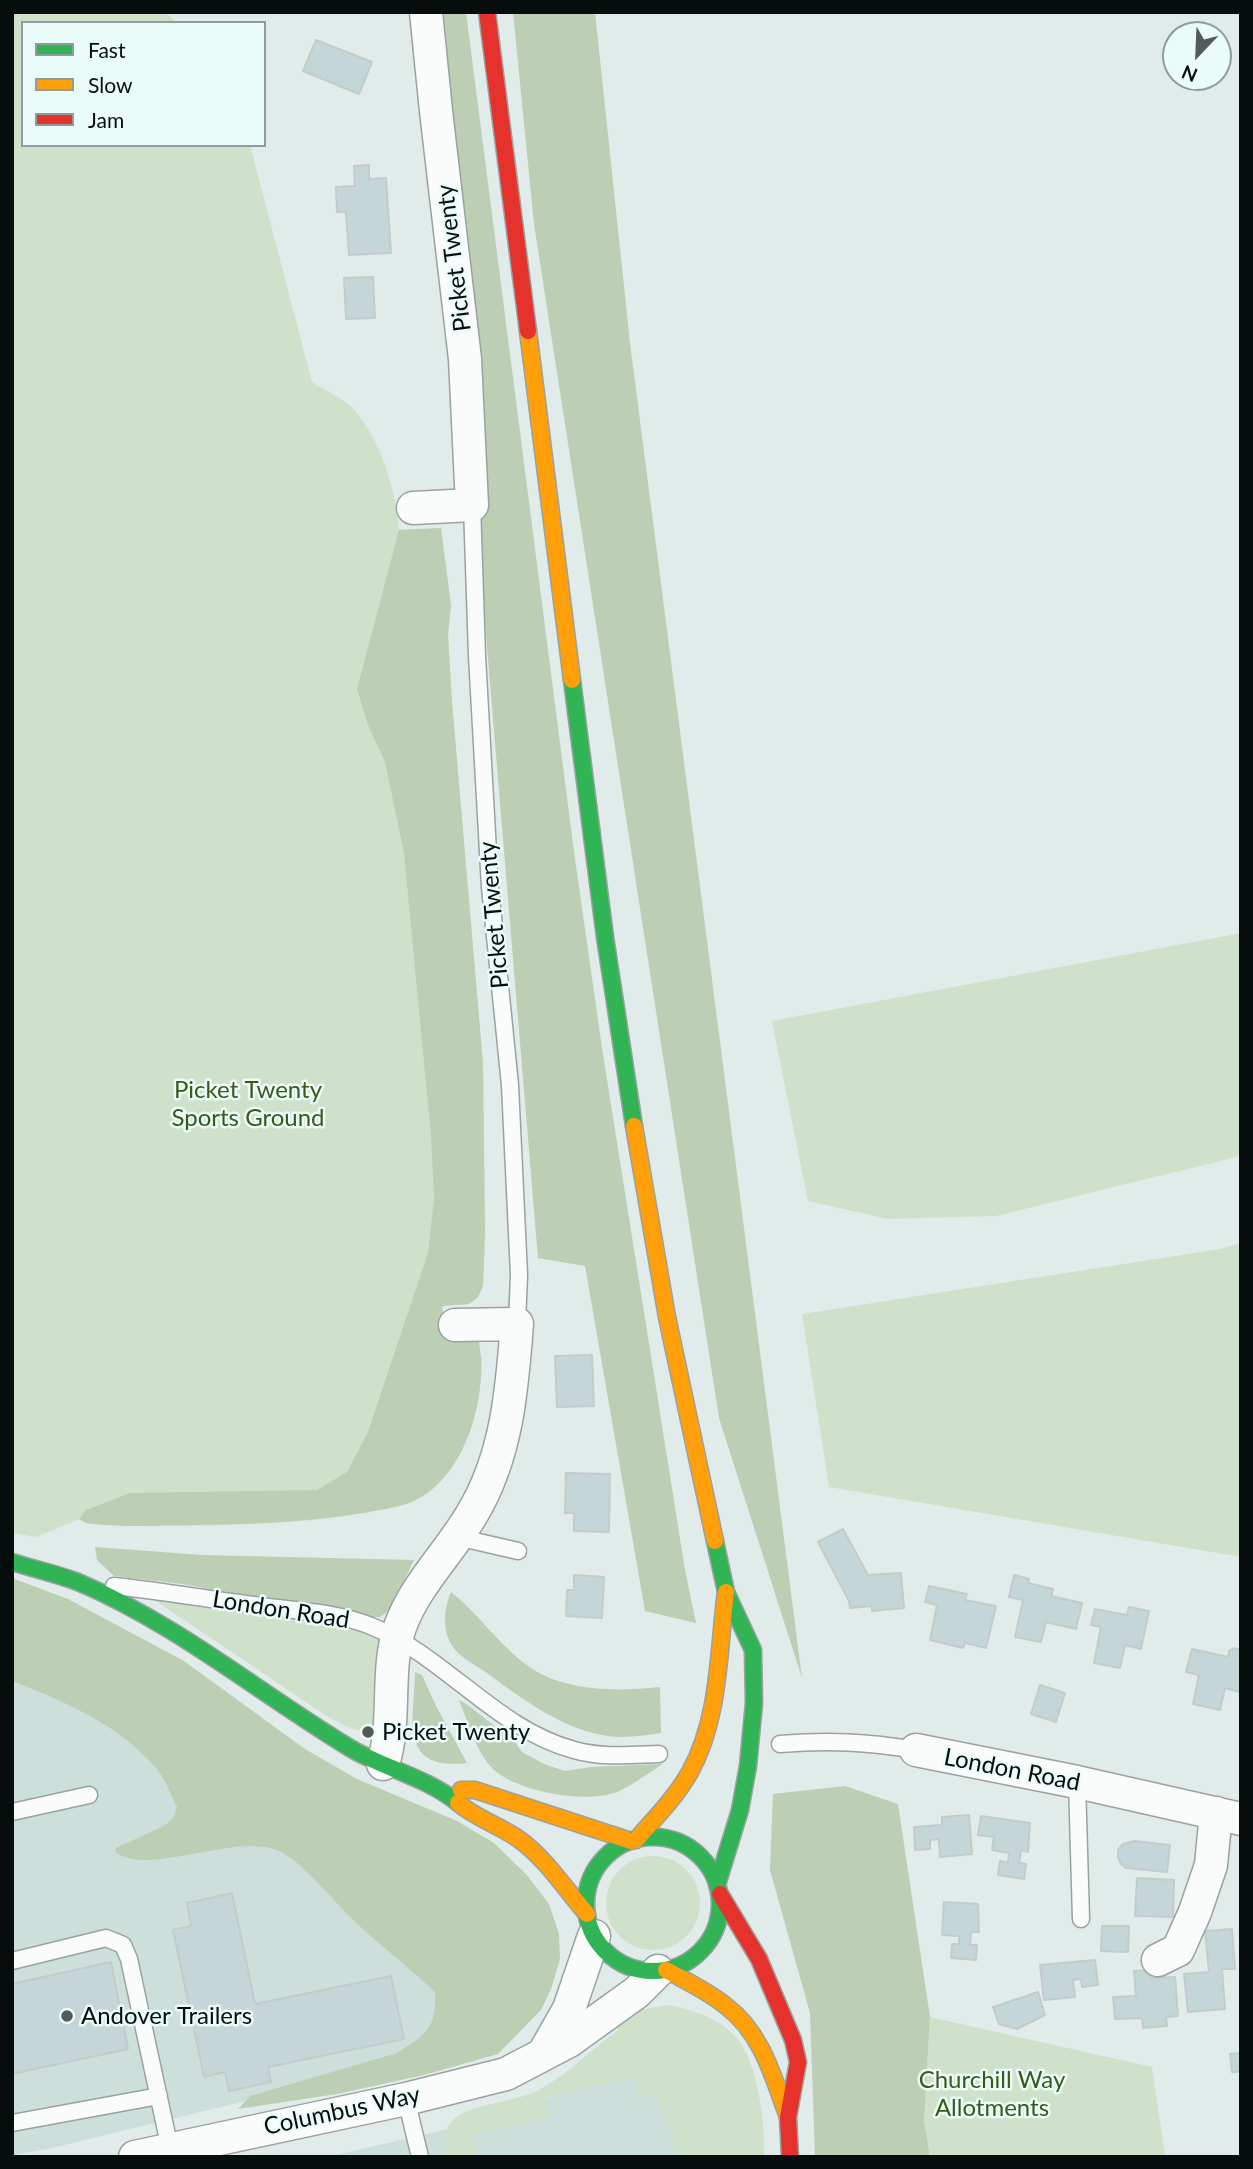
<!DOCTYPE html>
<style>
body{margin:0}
#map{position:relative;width:1253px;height:2169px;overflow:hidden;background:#e1ebe9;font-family:Lato,sans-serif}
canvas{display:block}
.frame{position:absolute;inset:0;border:14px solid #070d0c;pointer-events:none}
.legend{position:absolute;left:21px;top:21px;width:245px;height:126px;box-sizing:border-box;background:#eafcf9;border:2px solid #8f9c9a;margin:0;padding:9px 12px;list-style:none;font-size:21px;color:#070d0c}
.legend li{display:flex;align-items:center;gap:14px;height:35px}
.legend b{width:35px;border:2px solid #8f9c9a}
.north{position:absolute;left:1162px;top:21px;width:70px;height:70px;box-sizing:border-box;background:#eafcf9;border:2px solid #8f9c9a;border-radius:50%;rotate:203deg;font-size:19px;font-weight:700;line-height:28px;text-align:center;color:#070d0c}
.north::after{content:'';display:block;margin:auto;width:24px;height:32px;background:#535b59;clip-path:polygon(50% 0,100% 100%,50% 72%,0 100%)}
</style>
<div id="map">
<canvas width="1253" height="2169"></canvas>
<div class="frame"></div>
<ul class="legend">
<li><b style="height:9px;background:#30b455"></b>Fast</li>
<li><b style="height:9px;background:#ff9f0a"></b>Slow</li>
<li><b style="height:9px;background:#e5322d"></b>Jam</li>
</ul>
<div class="north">N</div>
</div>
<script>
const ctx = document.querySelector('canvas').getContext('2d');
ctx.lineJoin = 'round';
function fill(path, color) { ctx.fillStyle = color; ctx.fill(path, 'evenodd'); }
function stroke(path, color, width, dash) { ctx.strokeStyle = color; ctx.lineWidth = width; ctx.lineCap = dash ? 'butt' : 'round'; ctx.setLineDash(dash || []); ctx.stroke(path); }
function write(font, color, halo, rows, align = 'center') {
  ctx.font = font + ' Lato,sans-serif'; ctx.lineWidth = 5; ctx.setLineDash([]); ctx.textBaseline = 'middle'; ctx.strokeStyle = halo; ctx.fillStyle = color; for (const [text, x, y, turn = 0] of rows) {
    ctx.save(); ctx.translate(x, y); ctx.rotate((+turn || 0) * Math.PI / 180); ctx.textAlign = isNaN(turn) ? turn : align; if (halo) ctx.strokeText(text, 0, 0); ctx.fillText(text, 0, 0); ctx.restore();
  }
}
fill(new Path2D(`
 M12,1656L464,1962L457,2044L336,2079L48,2149L12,2155Z
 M625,2050L713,2157H327L527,2111Z`), '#ccdfdb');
fill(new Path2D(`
 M12,12H165L177,23H23V145H250L312,382C326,391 347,400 357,413C382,445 396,490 399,530L441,528L451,606L448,634L452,702L483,1064L485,1232L483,1286L478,1297L469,1304L443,1306V1334L482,1356C482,1403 469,1455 434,1487C385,1531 172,1526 103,1525L86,1523L79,1519L36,1537L12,1533Z
 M1241,933V1156L996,1216L888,1219L808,1201L772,1021Z
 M1241,1243V1557L829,1487L802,1314L1220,1249Z
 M153,1599C187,1603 369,1621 382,1641L376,1724C360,1738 345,1725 328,1717Z
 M606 1903a47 47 0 1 1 94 0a47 47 0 1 1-94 0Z
 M669,2005C693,2010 726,2021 740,2042C759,2072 765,2122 764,2157H681L656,2094L639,2099L635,2079L601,2084L545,2098L549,2116L472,2135L477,2157H447C444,2143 443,2128 456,2117C469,2106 516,2101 537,2091C568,2075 590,2050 618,2030L613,2020L631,2011Z
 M930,2017L1152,2067L1165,2155L930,2157L924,2121Z`), '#d0e1cb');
fill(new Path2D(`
 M432,12H466L574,852L602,1048L685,1570L696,1623L645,1611L585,1266L538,1258L485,623L473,354Z
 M513,12H595L630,343L802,1678L719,1418L534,224Z
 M441,528L451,606L448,634L452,702L483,1064L485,1232L483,1286L478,1297L469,1304L442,1306L443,1334L478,1338C490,1391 467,1477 414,1501C398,1508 379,1510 362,1513C307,1522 253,1524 198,1525C160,1525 123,1528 86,1523L79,1519L86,1510L130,1493L317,1490L347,1472L368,1432L428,1253L434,1199L431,1136L404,853L385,762L368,725L357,689L399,530Z
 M95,1547L202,1555L414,1560L390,1610L380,1617H365L182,1584L114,1576L97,1560Z
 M12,1578L68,1599L184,1661L305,1749L357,1779L457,1821L494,1843L526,1874L549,1904L559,1934L560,1959L551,1989L541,2010L498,2054L424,2075L337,2094L238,2109L250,2096L397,2053C426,2034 437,2029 435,1992C408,1966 378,1944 351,1918C332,1899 301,1860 277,1850C234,1833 147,1877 115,1852L116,1848L164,1826L173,1819L177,1807C171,1795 165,1779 157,1769C120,1725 64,1701 12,1681Z
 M451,1592C476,1612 495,1639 520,1660C558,1692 613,1692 660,1687L661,1733C641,1736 622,1739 602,1735C558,1727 519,1696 484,1671C475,1665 464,1659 457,1652C441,1634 443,1612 451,1592Z
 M415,1672L422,1675L436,1706L467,1763C398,1771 414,1720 415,1672Z
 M459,1700L465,1703L515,1742L522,1752L544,1764L565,1771L591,1767L663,1764C648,1773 633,1785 617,1792C586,1804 516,1792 492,1768C476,1751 468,1722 459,1700Z
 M845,1786L898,1804L930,2017L924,2121L930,2157H815L810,2013L770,1870L773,1794Z`), '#bcceb4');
const building = new Path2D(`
 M316,40L372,62L359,94L303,71Z
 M369,165V179L386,178L391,253L349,255L346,212H337L336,187L355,186L354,166Z
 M373,277L375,318L346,319L344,278Z
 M592,1355L594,1406L557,1407L555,1356Z
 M566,1473L610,1474L609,1532L574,1531V1513H565Z
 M843,1529L868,1575L901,1573L904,1608L872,1611V1606L850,1608L849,1601L818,1542Z
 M574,1575L604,1577L602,1618L566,1616L567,1590H574Z
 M1014,1575L1029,1579L1028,1583L1053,1589L1051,1596L1082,1603L1076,1629L1046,1622L1041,1642L1015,1637L1023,1600L1009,1597Z
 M929,1586L967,1594L965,1600L996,1606L986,1648L965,1643L963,1648L930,1640L937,1605L925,1602Z
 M1129,1607L1149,1611L1141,1649L1125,1645L1120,1668L1094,1663L1101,1627L1091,1625L1095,1609L1127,1615Z
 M1234,1648L1241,1650L1240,1692L1225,1688L1220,1710L1193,1704L1199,1675L1186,1672L1192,1649L1228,1657L1229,1651Z
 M1040,1685L1065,1693L1056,1722L1031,1714Z
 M969,1815L972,1854L940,1857L939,1839L930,1840V1849L915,1850L914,1827L942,1825V1817Z
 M981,1816L1030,1823L1028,1852L1021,1850L1019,1863L1026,1864L1024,1879L998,1875L1000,1861L1008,1863L1009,1853L992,1850L994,1837L978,1835Z
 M1135,1841L1170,1845L1167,1872L1126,1868L1121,1864L1118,1857V1850L1123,1844Z
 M1137,1878L1174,1880L1173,1917L1135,1916Z
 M232,1893L255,2004L391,1976L404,2039L268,2067L271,2082L229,2091L225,2072L204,2077L173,1930L191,1926L187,1903Z
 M944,1902L978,1904L979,1932H971L970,1945H977L976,1960L951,1958L952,1944H959V1936L942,1935Z
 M1102,1926H1129L1128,1952L1101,1951Z
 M1232,1929L1235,1969H1222L1225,2009L1188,2012L1184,1974L1209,1972L1205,1931Z
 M1095,1960L1098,1985L1082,1987L1081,1979L1073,1980L1075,1997L1044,2000L1040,1965Z
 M111,1962L128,2049L12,2074V1984Z
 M1150,1970L1151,1978L1175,1977L1178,2016L1166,2017L1167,2026L1143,2028L1142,2018L1115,2019L1113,1997L1136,1996L1134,1971Z
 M1038,1992L1045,2015L1017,2029L999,2024L993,2007Z
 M1241,2053V2072H1232L1230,2054Z`);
fill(building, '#c4d6d7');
stroke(building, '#c4cbcb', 2);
const lane = new Path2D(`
 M472,505L477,656L490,887L510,1085L519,1275L517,1324
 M457,1537L518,1551
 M114,1586C163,1591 212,1600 261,1606C297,1611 337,1612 371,1626C445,1656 496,1729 574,1750C602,1758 631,1755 659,1754
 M780,1744C830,1740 867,1742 916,1750
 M1077,1782L1081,1919
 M12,1812L89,1795
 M12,1961L106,1938L123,1945L129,1959L170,2149
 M406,2099L420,2157
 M12,2123L159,2096`);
const street = new Path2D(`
 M413,508L472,505L465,359L436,111L426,12
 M916,1750L1077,1782L1241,1819
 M383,1764C397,1720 385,1670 400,1627C415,1585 450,1552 472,1514C507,1456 512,1390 517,1324L455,1325
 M1158,1960L1178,1950L1195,1912L1211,1865L1216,1813
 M544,2053L569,2009L594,1936
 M135,2157L406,2099L506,2074L569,2041L637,1992L658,1971`);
const fast = new Path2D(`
 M572,680L605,937L634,1126
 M715,1541L726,1592L753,1650L754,1703L748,1766L740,1810L717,1885
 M12,1562C34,1569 57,1574 78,1582C177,1624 259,1693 350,1748C385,1769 426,1777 458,1803
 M586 1904a67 67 0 1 1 134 0a67 67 0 1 1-134 0Z`);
const slow = new Path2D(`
 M528,331L572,680
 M634,1126L667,1317L715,1541
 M461,1790H475L631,1841
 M458,1803C477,1819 501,1826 520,1840C546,1859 566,1890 587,1914
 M636,1840C655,1818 676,1797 690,1772C720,1718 718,1652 726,1592
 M666,1970C686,1981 708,1991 726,2006C762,2033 773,2077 788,2117`);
const jam = new Path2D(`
 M487,12L528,331
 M720,1894L759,1959L793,2040L798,2062L788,2117L790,2157`);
stroke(lane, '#9aa2a0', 19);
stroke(street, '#9aa2a0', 35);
stroke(fast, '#9aa2a0', 19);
stroke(slow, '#9aa2a0', 19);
stroke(jam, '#9aa2a0', 19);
stroke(lane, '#fafcfc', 16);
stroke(street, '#fafcfc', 32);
stroke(fast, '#30b455', 16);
stroke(slow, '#ff9f0a', 16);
stroke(jam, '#e5322d', 16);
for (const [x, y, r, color] of [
 [368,1732,7,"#535b59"],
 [67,2016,7,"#535b59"]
]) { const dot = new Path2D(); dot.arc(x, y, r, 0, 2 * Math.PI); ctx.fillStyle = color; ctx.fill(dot); stroke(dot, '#eafcf9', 2.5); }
write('24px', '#070d0c', '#eafcf9', [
 ["Picket Twenty",454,258,-97],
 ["Picket Twenty",494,915,-95],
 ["London Road",281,1610,9],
 ["London Road",1012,1770,11],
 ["Columbus Way",342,2111,-12]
]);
write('24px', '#395917', '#eafcf9', [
 ["Picket Twenty",248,1090],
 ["Sports Ground",248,1118],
 ["Churchill Way",992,2080],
 ["Allotments",992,2108]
]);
write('24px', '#070d0c', '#eafcf9', [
 ["Picket Twenty",382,1732],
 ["Andover Trailers",81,2016]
], 'left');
</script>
